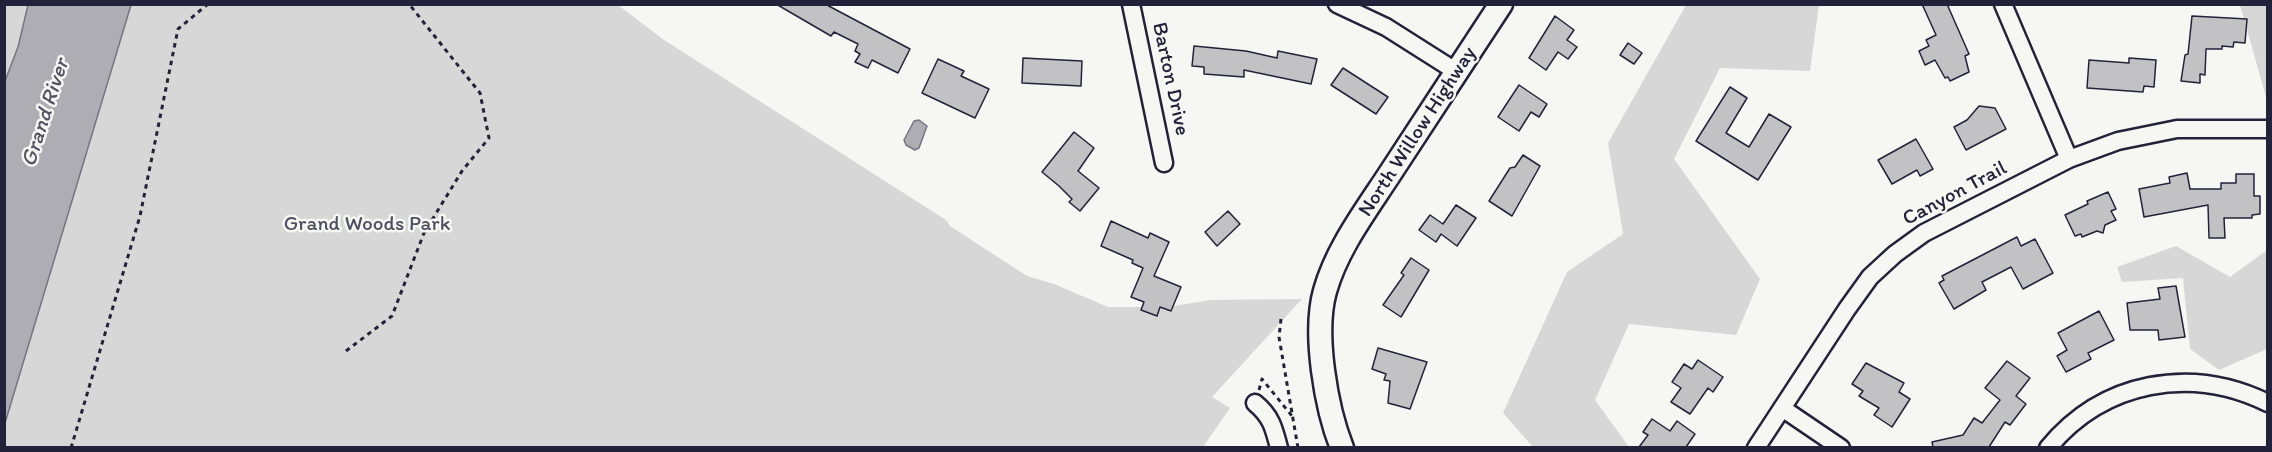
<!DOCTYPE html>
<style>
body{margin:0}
#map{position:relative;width:2272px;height:452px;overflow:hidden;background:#f6f6f2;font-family:Itim,sans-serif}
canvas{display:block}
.frame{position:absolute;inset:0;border:6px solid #22223b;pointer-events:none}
</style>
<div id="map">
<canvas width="2272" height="452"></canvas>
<div class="frame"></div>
</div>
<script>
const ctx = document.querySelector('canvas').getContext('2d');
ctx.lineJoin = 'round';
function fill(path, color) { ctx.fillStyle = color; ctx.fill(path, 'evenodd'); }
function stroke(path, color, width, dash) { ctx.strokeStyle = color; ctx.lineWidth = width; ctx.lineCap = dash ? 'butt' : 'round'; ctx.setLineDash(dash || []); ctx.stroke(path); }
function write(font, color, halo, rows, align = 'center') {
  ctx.font = font + ' Itim,sans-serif'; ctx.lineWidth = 5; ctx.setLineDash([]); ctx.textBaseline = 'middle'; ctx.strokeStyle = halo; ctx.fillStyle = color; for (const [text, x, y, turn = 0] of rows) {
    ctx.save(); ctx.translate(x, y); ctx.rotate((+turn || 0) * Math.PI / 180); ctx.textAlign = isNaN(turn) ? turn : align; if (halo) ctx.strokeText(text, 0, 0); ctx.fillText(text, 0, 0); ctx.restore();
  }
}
fill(new Path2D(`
 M5,5H28L18,47L5,81Z
 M131,5H618L664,40L946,220L950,226L1027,276L1054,284L1108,307H1168L1210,300L1302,299L1212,397L1230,408L1203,447L5,448V423Z
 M1686,5H1819L1810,71L1720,68L1674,159L1760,279L1736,335L1629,324L1595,400L1629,447H1533L1503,413L1567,272L1623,234L1608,143Z
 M2240,5H2267V98L2266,97Z
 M2176,246L2230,277L2267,250V349L2219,370L2190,349L2183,278L2122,282L2117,267Z`), '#d7d7d7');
const water = new Path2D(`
 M28,5H131L5,423V81L18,47Z
 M919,120L927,126L919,148L915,150L906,145L904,140L914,121Z`);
fill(water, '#adadb3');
stroke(water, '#757583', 1.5);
const building = new Path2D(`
 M776,4H825L910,49L898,73L872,60L868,68L855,62L860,54L855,51L858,44L834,32L831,36Z
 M1922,4H1947L1969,54L1965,56L1969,72L1950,81L1948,77L1945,78L1935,60L1925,65L1919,51L1929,46L1926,40L1936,35Z
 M1555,16L1574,30L1567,40L1577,47L1568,59L1558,52L1546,70L1529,58Z
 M2192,16L2247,19L2245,43L2234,42L2233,47L2222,46V49H2206L2205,75L2200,74V83L2181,81L2185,55L2188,54Z
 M1628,43L1642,53L1634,64L1620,55Z
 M1194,46L1246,51L1277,58L1278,51L1317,59L1311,84L1244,70V77L1204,74V67L1192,66Z
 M1023,58L1082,61L1081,86L1022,83Z
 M2129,58L2156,60L2154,87L2144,86L2143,92L2087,88L2089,60L2129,63Z
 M938,59L964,71L961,76L989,89L975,118L922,93Z
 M1343,68L1388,97L1376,114L1331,85Z
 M1519,85L1547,104L1539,117L1531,112L1519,131L1498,117Z
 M1730,87L1747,98L1726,133L1749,147L1769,114L1791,127L1758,180L1696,141Z
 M1979,106L1995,108L2006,129L1966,150L1954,127L1967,120Z
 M1074,132L1094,148L1078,171L1099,188L1080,211L1069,202L1072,199L1059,186L1042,172Z
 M1916,139L1933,169L1920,176L1917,170L1892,184L1878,160Z
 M1523,155L1540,166L1512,216L1489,201L1510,168L1515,167Z
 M2187,173L2190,189H2221V183H2236V174H2254V196H2260V214L2252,215V218H2224L2225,238H2209L2208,205L2144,217L2139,189L2170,183L2169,177Z
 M2108,192L2116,209L2111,211L2116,220L2105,225L2103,233L2097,231L2082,237L2081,234L2075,236L2065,215L2088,204L2087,201Z
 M1456,205L1476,218L1457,246L1441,234L1436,242L1419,230L1430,215L1443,224Z
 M1228,211L1240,224L1217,246L1205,232Z
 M1111,221L1148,238L1150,233L1169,242L1154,276L1181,287L1171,311L1160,307L1157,316L1141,310L1144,302L1131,297L1143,268L1132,263L1133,260L1101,246Z
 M2017,237L2021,246L2035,239L2053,273L2023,289L2011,267L1982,282L1986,290L1954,309L1939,283L1944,280L1942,276Z
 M1411,258L1429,270L1401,317L1383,305L1404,275L1401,273Z
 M2176,286L2185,337L2159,340L2158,330H2130L2127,303L2160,299L2158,288Z
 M2099,311L2114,340L2088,353L2091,359L2066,372L2057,356L2067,350L2058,333Z
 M1378,348L1427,362L1410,409L1388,403L1390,381L1384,380L1386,374L1372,369Z
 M1698,360L1723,377L1713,392L1708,388L1690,414L1671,402L1681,388L1672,382L1684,364L1692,369Z
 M2007,361L2030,378L2016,396L2026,404L2010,425L2005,422L1989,447H1933L1932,442L1963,435L1974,418L1982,423L2000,400L1985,388Z
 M1866,363L1904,383L1899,392L1910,399L1892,427L1874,415L1879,408L1859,396L1863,391L1852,384Z
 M1652,419L1670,431L1677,421L1695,434L1686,447H1639L1648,435L1643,432Z`);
fill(building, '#c2c2c4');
stroke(building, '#22223b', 1.5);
const street = new Path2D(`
 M1131,4L1164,163
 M1337,4L1386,27L1457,72
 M2003,4L2069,159
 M1255,403C1271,416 1274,428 1279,448
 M1782,408L1841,448
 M1756,448L1847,309L1870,277L1895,254L1924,233L2069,159L2118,141L2177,129H2268
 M2048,448C2103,381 2191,365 2268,403`);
const secondary = new Path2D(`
 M1342,448C1326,408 1313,333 1325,291C1337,248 1367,209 1391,172C1428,116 1464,60 1501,4`);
stroke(street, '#22223b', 21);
stroke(secondary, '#22223b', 27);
stroke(new Path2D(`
 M1281,319L1279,337L1298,448
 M346,351L392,316L424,233L462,171L489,138L480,93L409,4
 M1259,390L1262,379L1292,416
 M71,448L140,216L178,29L208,4`), '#22223b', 3, [4.5, 4.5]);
stroke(street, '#f6f6f2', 16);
stroke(secondary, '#f6f6f2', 22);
write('21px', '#22223b', '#f6f6f2', [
 ["Barton Drive",1170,79,78],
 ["North Willow Highway",1418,132,-57],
 ["Canyon Trail",1955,194,-28]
]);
write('21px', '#4f4f62', '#f6f6f2', [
 ["Grand Woods Park",367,225]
]);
write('italic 22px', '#535365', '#f6f6f2', [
 ["Grand River",46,113,-72]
]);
</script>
